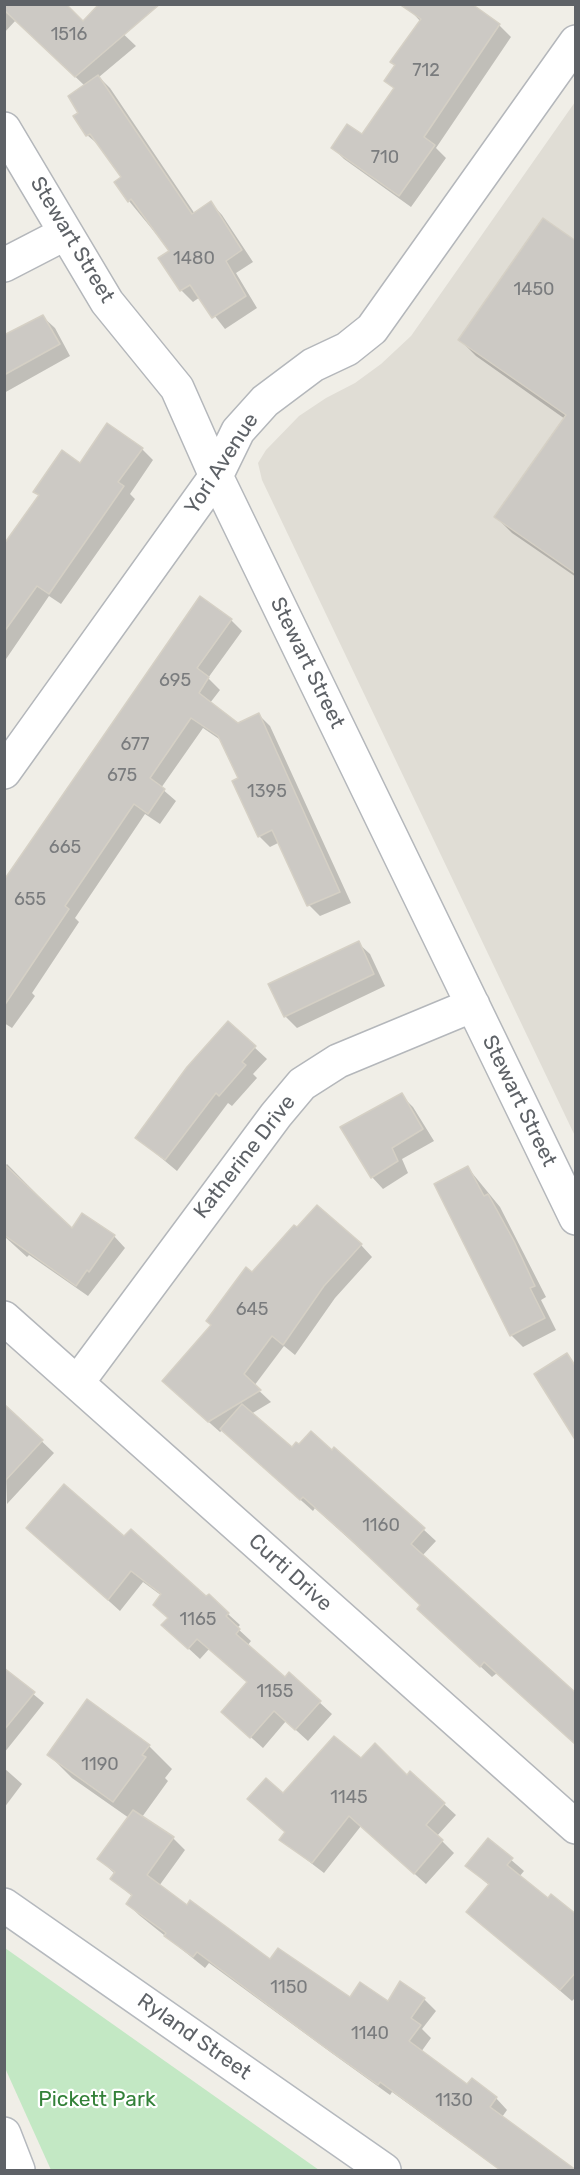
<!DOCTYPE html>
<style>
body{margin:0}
#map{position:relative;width:580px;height:2175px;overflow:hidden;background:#f0eee7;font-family:Rubik,sans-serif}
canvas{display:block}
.frame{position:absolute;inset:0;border:6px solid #5e6267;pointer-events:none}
</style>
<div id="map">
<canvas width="580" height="2175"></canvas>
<div class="frame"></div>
</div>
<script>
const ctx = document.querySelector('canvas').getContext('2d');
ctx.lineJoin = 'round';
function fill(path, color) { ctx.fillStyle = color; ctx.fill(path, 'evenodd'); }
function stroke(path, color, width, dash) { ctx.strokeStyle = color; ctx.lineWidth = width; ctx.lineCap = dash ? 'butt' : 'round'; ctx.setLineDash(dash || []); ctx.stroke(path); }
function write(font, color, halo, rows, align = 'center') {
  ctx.font = font + ' Rubik,sans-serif'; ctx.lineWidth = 4.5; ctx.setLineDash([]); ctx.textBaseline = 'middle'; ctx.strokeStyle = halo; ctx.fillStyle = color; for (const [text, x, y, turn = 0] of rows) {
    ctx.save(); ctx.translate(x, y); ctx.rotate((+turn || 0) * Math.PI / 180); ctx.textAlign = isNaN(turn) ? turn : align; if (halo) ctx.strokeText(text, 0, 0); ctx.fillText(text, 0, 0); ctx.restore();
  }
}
fill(new Path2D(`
 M575,102V1136L262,480L258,463L266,450L299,416L326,398L355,383L381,364L411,336Z`), '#e0ddd5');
fill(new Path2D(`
 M5,1948L319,2170H51L5,2068Z`), '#c3e8c4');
fill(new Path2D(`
 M4,4L83,23L97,9L136,46L99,77L110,88L195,214L211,203L222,215L253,262L236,273L257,308L225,329L200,297L193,302L181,290L161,258L171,252L129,201L123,177L100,146L87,135L81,113L85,86L16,20L4,33Z
 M408,8L499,25L511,37L436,148L446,158L411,207L344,159L333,148L362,136L395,89L386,80L421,22Z
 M576,242V577L512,533L496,517L565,419L476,356L460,340Z
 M43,317L55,328L70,356L4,393V338Z
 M142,449L153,460L130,494L135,499L61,604L49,596L4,662V547L40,496L35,491L80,465Z
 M231,620L242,631L208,678L220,690L210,703L238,725L259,715L270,726L351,903L320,916L309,905L280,842L270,847L259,836L240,779L222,741L203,728L161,788L176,801L160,824L145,814L75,918L79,922L32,993L35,996L12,1028L4,1023V879Z
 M358,943L370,954L385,986L297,1028L285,1016Z
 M228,1023L267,1059L253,1074L257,1078L232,1106L228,1103L177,1171L136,1137Z
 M401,1095L413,1107L434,1141L402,1159L408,1173L383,1189L372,1177Z
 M7,1164L72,1230L114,1236L125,1248L88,1296L29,1255L27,1257L4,1236V1167Z
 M468,1168L500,1207L546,1297L541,1300L556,1330L523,1347L511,1335Z
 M361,1245L372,1257L335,1298L295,1355L284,1346L254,1386L271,1402L251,1414L292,1449L373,1483L436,1541L422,1556L497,1673L492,1677L430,1620L422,1605L315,1508L313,1511L223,1430L220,1432L175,1392L212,1326L252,1274Z
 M9,1410L54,1453L7,1504L4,1414Z
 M124,1538L228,1614L240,1625L237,1628L251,1641L247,1646L285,1679L289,1674L332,1714L308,1741L286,1721L263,1748L235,1723L248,1683L209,1649L200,1659L175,1636L162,1596L143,1582L120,1611L40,1539Z
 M4,1670L44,1703L4,1753Z
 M149,1746L172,1769L165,1778L168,1781L142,1817L173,1838L185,1850L159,1886L271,1961L350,2000L389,2003L424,1999L436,2011L422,2029L431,2038L421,2052L467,2086L496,2098L507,2110L502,2117L576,2170H500L392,2092L390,2095L333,2054L209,1963L205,1968L139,1915L128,1904L133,1897L112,1879L115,1874L99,1859L129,1818L72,1778L49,1755Z
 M361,1760L407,1778L410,1773L456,1815L437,1836L454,1853L426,1884L361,1826L324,1873L281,1840L287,1832L284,1795Z
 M4,1768L22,1784L4,1808Z
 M488,1840L524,1871L519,1877L548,1900L576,1916V1997L572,2001L468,1912L490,1886L467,1866Z`), '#0003');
const building = new Path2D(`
 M4,4H66L83,21L99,4H160L75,77L4,10Z
 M399,4H472L500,24L424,137L435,145L399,196L331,148L347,124L362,134L394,88L384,81L395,65L390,62L421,19Z
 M98,75L192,214L211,201L242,250L226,261L246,296L212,318L190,285L180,291L158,258L169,251L131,199L128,202L114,182L121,177L90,134L86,136L73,116L78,113L68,96Z
 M543,218L576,241V574L494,517L566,415L458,340Z
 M43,315L60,344L4,375V335Z
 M107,423L143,448L118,482L124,486L49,594L37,586L4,632V544L39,495L33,492L62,450L80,463Z
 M200,596L232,619L197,668L209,677L199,693L238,723L259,713L340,892L307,906L272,830L258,837L232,781L238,778L218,736L191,718L150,778L165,789L148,814L134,804L65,906L69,909L4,1006V880Z
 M359,941L374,974L284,1017L268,984Z
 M228,1021L256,1046L242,1062L246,1065L219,1096L216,1093L165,1160L135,1138L187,1067Z
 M402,1093L423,1129L392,1148L398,1161L371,1178L340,1127Z
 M4,1164L72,1228L82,1213L115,1235L89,1272L87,1270L76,1286L4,1235Z
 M468,1166L484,1196L488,1194L514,1241L535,1286L530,1288L545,1318L510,1336L434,1184Z
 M317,1205L362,1244L324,1286L283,1345L272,1336L244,1374L261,1390L208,1422L162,1381L211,1325L206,1321L246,1267L252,1272L294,1225L297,1227Z
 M567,1353L576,1367V1441L534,1374Z
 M4,1404L43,1440L4,1482Z
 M242,1404L292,1447L296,1442L299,1444L311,1431L332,1450L334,1447L425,1528L411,1544L576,1693V1745L484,1662L480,1667L417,1609L420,1605L348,1537L303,1497L300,1500L220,1429Z
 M64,1484L124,1536L131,1529L206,1596L209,1594L229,1613L226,1616L240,1629L236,1634L285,1677L289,1672L321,1701L295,1730L274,1711L250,1738L221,1712L247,1682L197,1639L188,1649L161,1625L168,1618L153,1605L161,1594L131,1571L108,1600L26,1528Z
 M4,1668L35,1692L4,1730Z
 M87,1699L150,1745L142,1755L146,1757L113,1802L47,1755Z
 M334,1736L361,1758L375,1743L407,1775L410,1771L445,1803L426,1825L443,1840L414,1874L349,1816L312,1863L279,1840L285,1832L247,1799L266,1778L283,1793Z
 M133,1810L174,1837L147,1875L187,1905L190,1900L270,1959L278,1948L350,1997L360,1982L388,2001L400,1981L425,1998L411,2018L421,2025L409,2041L467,2084L472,2078L497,2097L490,2107L576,2170H500L380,2082L378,2085L319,2043L197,1952L193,1957L164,1936L166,1933L126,1904L132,1895L110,1879L115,1872L97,1859Z
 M488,1838L513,1858L507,1865L548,1898L551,1894L576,1914V1972L560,1990L466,1912L489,1884L465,1866Z`);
fill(building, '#ccc9c4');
stroke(building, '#d5d0c5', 1.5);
const minor = new Path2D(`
 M4,129L107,302L177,388L216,476L576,1218
 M4,265L66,233
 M4,772L216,476L238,431L265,401L313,365L347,349L372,329L576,42
 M4,1318L576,1827
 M77,1383L276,1115L302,1084L338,1061L473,1005`);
const secondary = new Path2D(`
 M4,1905L384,2170
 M4,2134L18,2170`);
stroke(minor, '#b4b7bb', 36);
stroke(secondary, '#b5b9be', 36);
stroke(minor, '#fff', 33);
stroke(secondary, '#fff', 33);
write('18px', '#7a7c7e', null, [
 ["1516",69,35],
 ["712",426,71],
 ["710",385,158],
 ["1480",194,259],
 ["1450",534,290],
 ["695",175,681],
 ["677",135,745],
 ["675",122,776],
 ["1395",267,792],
 ["665",65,848],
 ["655",30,900],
 ["645",252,1310],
 ["1160",381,1526],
 ["1165",198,1620],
 ["1155",275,1692],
 ["1190",100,1765],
 ["1145",349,1798],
 ["1150",289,1988],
 ["1140",370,2034],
 ["1130",454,2101]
]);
write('21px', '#5e6267', '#fff', [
 ["Stewart Street",72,240,59],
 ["Yori Avenue",222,464,-57],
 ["Stewart Street",307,663,64],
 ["Stewart Street",519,1101,64],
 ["Katherine Drive",245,1157,-52],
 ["Curti Drive",290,1573,42],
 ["Ryland Street",194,2037,35]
]);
write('21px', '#338139', '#fff', [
 ["Pickett Park",97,2100]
]);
</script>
